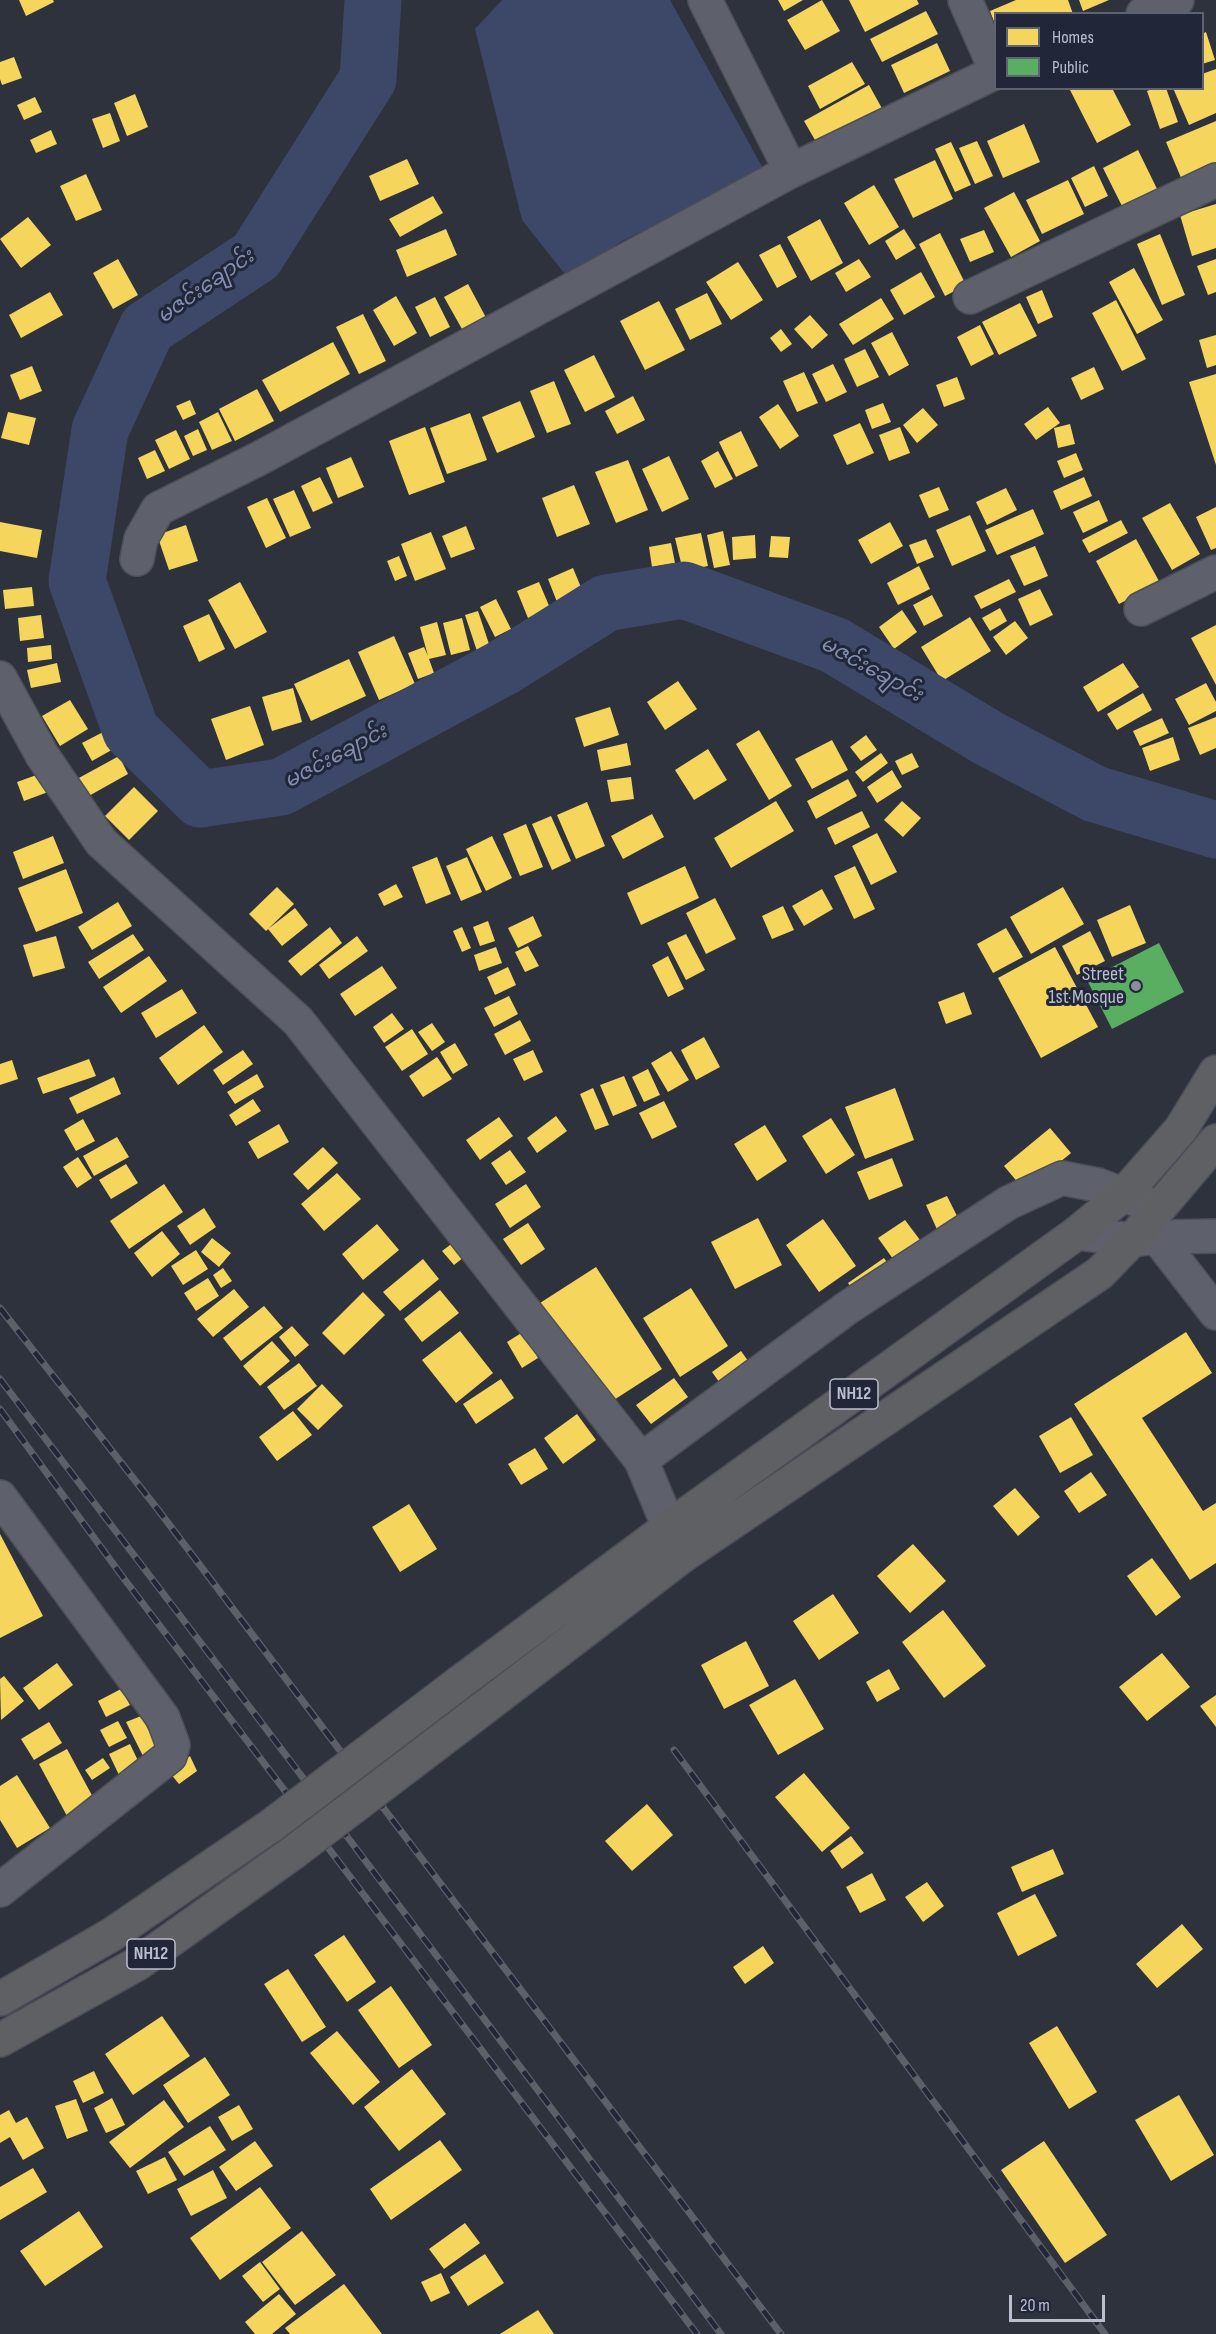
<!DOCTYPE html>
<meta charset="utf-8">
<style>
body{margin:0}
#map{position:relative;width:1216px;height:2334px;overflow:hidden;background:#2e323d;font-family:"Sofia Sans Condensed",sans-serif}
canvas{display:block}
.legend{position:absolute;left:994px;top:12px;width:210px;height:78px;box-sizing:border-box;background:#212639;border:2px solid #5e6374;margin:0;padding:8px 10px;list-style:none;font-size:18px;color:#babecd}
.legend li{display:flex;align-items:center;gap:12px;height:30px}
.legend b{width:30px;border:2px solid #5e6374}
.scale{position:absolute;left:1009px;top:2295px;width:96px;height:27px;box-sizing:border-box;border:3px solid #babecd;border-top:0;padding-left:8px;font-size:18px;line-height:21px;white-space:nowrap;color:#babecd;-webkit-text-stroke:4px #212639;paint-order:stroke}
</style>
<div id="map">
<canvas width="1216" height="2334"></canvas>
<ul class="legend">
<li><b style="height:16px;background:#f6d55c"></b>Homes</li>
<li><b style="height:16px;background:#5aae61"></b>Public</li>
</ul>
<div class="scale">20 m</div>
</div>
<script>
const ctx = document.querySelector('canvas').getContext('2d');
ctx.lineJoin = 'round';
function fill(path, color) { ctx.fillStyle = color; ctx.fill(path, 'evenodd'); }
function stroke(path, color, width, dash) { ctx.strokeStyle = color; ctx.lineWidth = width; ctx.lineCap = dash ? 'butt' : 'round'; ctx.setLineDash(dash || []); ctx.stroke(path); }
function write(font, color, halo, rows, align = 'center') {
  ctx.font = font + ' "Sofia Sans Condensed","Noto Sans Myanmar",sans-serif'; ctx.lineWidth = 6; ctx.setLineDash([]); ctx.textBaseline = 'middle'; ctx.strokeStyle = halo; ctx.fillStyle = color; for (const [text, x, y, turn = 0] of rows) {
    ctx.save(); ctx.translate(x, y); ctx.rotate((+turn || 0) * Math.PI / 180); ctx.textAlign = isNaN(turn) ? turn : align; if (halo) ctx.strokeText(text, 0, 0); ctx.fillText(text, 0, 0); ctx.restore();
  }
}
fill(new Path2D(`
 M502,0H670L765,172L622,241L568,278L522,220L475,29Z`), '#3d4768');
fill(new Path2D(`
 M19,0H53L54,2L26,16Z
 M778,0H803L784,11Z
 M822,0L840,31L805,50L787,20Z
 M849,0H917L919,4L865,32Z
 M1016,0H1068L1073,14H996L995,25L990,11Z
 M1079,0H1109L1083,11Z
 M926,11L938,34L882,62L870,39Z
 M1206,32L1215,60L1202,64V34Z
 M937,43L950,71L904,93L891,65Z
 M14,57L22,78L2,85L0,79V62Z
 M852,62L865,84L820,109L808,86Z
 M1216,69V113L1189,125L1173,88H1202V74Z
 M869,85L884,112L819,147L804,121Z
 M1069,88H1112L1131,125L1097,143Z
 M1155,88H1166L1178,122L1160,129L1147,91Z
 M135,94L148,127L127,136L114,103Z
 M35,97L42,112L24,120L17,105Z
 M110,113L120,141L103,148L92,119Z
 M1216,121V165L1182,180L1166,142Z
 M1024,124L1040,162L1003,178L987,141Z
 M51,130L57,144L36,153L30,140Z
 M977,141L993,176L975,184L959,148Z
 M951,142L971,185L955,192L935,149Z
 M1138,150L1159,193L1124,210L1103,168Z
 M407,159L419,184L380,201L369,176Z
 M935,160L953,199L913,218L894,179Z
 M1094,166L1108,196L1085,207L1071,178Z
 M86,174L102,210L76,221L60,186Z
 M1068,180L1084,214L1042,234L1026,200Z
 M874,185L899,227L869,245L844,203Z
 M1014,192L1040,241L1011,257L984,208Z
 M433,196L443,213L400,237L389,219Z
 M1216,204V248L1192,256L1180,215Z
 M28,217L51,245L21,268L0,239Z
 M820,219L843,263L811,281L787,237Z
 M446,229L457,255L407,277L396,250Z
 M904,229L916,248L896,260L885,241Z
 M984,230L994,252L970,262L960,239Z
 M940,233L966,285L945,296L919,244Z
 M1160,234L1185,295L1162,305L1137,244Z
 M780,244L797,277L777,288L759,255Z
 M118,259L138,295L113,309L93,273Z
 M859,259L871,277L846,292L835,273Z
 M1216,259V292L1208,295L1197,266Z
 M738,262L763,300L731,320L706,282Z
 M1134,268L1163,320L1137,334L1109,282Z
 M921,272L935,297L904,315L890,290Z
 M468,284L490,325L467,338L444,297Z
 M1042,290L1053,317L1038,324L1026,297Z
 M50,292L63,315L21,338L9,315Z
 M707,293L722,324L690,340L675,309Z
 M396,296L417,333L394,346L373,310Z
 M435,297L450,327L430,337L415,307Z
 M881,298L894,319L853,345L839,324Z
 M1116,300L1146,359L1122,371L1092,313Z
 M659,301L685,350L645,370L620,321Z
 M1020,303L1037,336L999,355L982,322Z
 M363,314L386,361L359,374L336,327Z
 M810,315L828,335L812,349L794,329Z
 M980,325L994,354L971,366L957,337Z
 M781,329L792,344L781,352L770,338Z
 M892,332L909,365L889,376L871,343Z
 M1216,335V365L1207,368L1199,340Z
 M333,342L350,374L280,412L262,380Z
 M865,349L879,377L857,387L844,359Z
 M594,355L615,397L585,412L564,370Z
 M833,364L847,392L826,402L812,374Z
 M32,366L42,391L20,400L10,375Z
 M1094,367L1104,389L1081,400L1071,378Z
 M804,372L818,403L797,412L783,381Z
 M1216,374V465L1189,382Z
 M957,377L965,399L944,407L936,385Z
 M554,381L571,424L547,433L530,391Z
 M257,389L274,421L235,441L219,409Z
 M633,396L645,420L617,434L605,411Z
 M190,400L196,414L183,420L176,406Z
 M520,401L535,437L497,453L482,417Z
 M883,403L891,422L872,429L865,410Z
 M778,404L799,436L780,449L759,417Z
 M1048,407L1060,423L1036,440L1024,424Z
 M923,408L938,425L917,443L903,425Z
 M8,412L36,418L29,445L1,438Z
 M218,412L232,441L212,450L199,422Z
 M470,413L487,460L447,474L430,428Z
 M860,423L874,453L847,465L833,435Z
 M1070,424L1075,444L1058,448L1054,428Z
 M425,427L445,482L409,495L389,441Z
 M900,427L910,453L889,461L879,435Z
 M198,429L207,450L193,456L184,436Z
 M176,430L190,459L169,469L155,440Z
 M741,431L758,466L736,477L719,442Z
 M155,450L165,471L147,479L138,458Z
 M718,451L733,479L715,488L701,461Z
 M1076,453L1083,470L1064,478L1057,461Z
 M669,456L689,499L662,512L642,469Z
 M351,457L364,487L338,498L326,468Z
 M628,460L648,510L616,523L595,472Z
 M320,477L333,503L313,512L301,486Z
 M1084,477L1092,496L1061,510L1053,491Z
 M574,485L590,524L557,537L542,498Z
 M939,487L949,510L929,518L919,495Z
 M1006,488L1017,510L987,525L976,502Z
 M294,490L311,528L290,537L273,499Z
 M267,498L286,538L266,548L247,507Z
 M1099,500L1108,521L1083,533L1073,512Z
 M1170,503L1200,554L1172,570L1142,518Z
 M1216,507V548L1211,550L1196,517Z
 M1033,509L1044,534L997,555L985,530Z
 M970,515L986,551L952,566L936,530Z
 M1121,520L1128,533L1089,553L1082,540Z
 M0,522L42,530L37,558L0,551Z
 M890,522L903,546L871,564L858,540Z
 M186,525L198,561L169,570L157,535Z
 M466,526L475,549L451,558L442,536Z
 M723,531L730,565L714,568L707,535Z
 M431,532L446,569L415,581L401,544Z
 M701,533L708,566L683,571L675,538Z
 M755,535L756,558L733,560L732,537Z
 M771,536L790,537L788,558L769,557Z
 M926,539L934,557L917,564L909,545Z
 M1136,539L1160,583L1119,604L1096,561Z
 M671,543L675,563L652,567L649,547Z
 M1035,546L1048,576L1024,586L1010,556Z
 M399,556L407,576L395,581L387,561Z
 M919,566L930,589L898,605L887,583Z
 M573,568L585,597L559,607L548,579Z
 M1009,579L1016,592L981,609L974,596Z
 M240,582L267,632L235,649L208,600Z
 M539,582L550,608L528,618L517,591Z
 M32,587L34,606L5,609L3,590Z
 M1040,589L1053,615L1030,626L1018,599Z
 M932,595L943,616L924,626L913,605Z
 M496,599L511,629L495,637L480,607Z
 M1000,608L1007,621L990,631L982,618Z
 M902,610L917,632L894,649L879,627Z
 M478,611L490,647L477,651L465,615Z
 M209,614L225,649L199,662L183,626Z
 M41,615L44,638L20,641L18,618Z
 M970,617L991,651L942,681L921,647Z
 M462,618L470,650L451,655L443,623Z
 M1015,621L1028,638L1006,655L993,637Z
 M437,622L446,655L429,659L434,673L418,679L408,653L424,647L428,656L420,627Z
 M1216,625V685L1191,638Z
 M394,636L415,684L379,700L358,652Z
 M51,645L52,659L28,662L27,648Z
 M349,659L366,696L311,721L294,684Z
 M57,663L61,682L31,688L27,670Z
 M1123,663L1139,687L1098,712L1083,687Z
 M678,681L697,709L665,730L647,702Z
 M1206,683L1216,702V711L1189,725L1175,699Z
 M293,688L302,722L272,731L262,697Z
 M1143,693L1152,710L1117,730L1107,714Z
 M70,700L88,729L60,746L42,716Z
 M250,706L264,745L226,760L211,719Z
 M610,707L619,735L584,747L575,718Z
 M1216,717V748L1200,755L1188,728Z
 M1162,718L1169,733L1140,746L1133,731Z
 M107,730L117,747L92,761L82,743Z
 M759,730L792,786L769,800L736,744Z
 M866,735L877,750L861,761L850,747Z
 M1173,737L1180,760L1150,771L1142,748Z
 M832,740L848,770L812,789L795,759Z
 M627,743L631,765L601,771L597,750Z
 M708,749L727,780L694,800L675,770Z
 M881,753L888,763L863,782L855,772Z
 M912,753L919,767L902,775L895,761Z
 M119,756L128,774L87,797L77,779Z
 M892,770L902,787L877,803L867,787Z
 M42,773L48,792L24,801L17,782Z
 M631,777L634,799L611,802L607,780Z
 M848,779L857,796L816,819L807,801Z
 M134,787L158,811L129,840L105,816Z
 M776,801L794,831L731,868L714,838Z
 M902,801L921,818L903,837L884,820Z
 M587,802L605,846L576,859L557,815Z
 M862,811L870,827L835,845L827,828Z
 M652,814L664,837L623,859L611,836Z
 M551,816L571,861L552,870L532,824Z
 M526,824L543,867L520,876L503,834Z
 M877,833L897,872L871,885L852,846Z
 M53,836L64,863L23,879L13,852Z
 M492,836L512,878L486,891L466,849Z
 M437,857L451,894L426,904L412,867Z
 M467,857L482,892L461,901L446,866Z
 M685,866L699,898L641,925L627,893Z
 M855,866L875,909L854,919L834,876Z
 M66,869L83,913L36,932L18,888Z
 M396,884L403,897L384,906L378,894Z
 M277,887L294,904L266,931L249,914Z
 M1063,887L1084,924L1031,954L1010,917Z
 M822,889L833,909L804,926L792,906Z
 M715,898L736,939L706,954L686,913Z
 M118,902L132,926L92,950L78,927Z
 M1130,905L1146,943L1112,957L1097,920Z
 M783,906L794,930L772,939L762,916Z
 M295,908L308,925L282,946L268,929Z
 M533,916L542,936L518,948L508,928Z
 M488,921L495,941L480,946L473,927Z
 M330,927L342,943L301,976L288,961Z
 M462,927L471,948L462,952L453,931Z
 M1006,928L1023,957L993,973L977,944Z
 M1090,931L1105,961L1077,975L1062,946Z
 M133,934L144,950L99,979L88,962Z
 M686,934L705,970L686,980L667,943Z
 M56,936L65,968L33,977L23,945Z
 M357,936L368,951L329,979L319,965Z
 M528,946L539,966L525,972L515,952Z
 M496,947L502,963L479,971L474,955Z
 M1055,947L1098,1027L1041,1058L998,978Z
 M149,956L167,981L121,1013L103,987Z
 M668,956L684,989L668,997L652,965Z
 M382,966L397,988L355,1016L340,994Z
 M508,967L516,985L495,995L487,977Z
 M182,989L197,1013L156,1038L141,1013Z
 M964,992L972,1014L946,1024L938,1002Z
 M509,996L518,1014L494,1027L484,1008Z
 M392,1013L404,1029L384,1043L373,1027Z
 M520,1020L531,1041L505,1055L494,1034Z
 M432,1023L445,1042L432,1051L418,1032Z
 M204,1025L223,1052L178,1085L159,1058Z
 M412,1029L428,1054L402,1071L385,1047Z
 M704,1037L720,1067L696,1080L681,1050Z
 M455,1043L468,1065L453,1074L440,1052Z
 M243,1050L253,1064L223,1085L213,1070Z
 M533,1050L543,1072L524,1081L513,1059Z
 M671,1051L689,1080L668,1092L651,1063Z
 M437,1057L452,1079L423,1097L409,1076Z
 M89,1059L96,1076L43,1094L37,1078Z
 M12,1060L18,1079L0,1085V1064Z
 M648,1069L660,1095L644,1102L632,1077Z
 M257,1074L264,1087L235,1104L227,1092Z
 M624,1076L637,1106L613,1116L600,1085Z
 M114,1077L121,1094L77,1114L69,1098Z
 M593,1088L609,1125L595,1130L580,1094Z
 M895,1088L914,1140L865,1159L845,1107Z
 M253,1099L261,1111L236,1126L229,1115Z
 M664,1101L677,1127L652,1139L639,1113Z
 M556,1116L567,1131L537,1153L527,1138Z
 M499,1117L513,1136L480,1160L466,1140Z
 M831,1118L855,1155L826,1174L802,1136Z
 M83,1119L95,1141L76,1151L64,1130Z
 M279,1124L289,1142L258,1159L248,1142Z
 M765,1125L787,1161L757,1181L734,1144Z
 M1050,1128L1071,1153L1025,1191L1004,1166Z
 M117,1137L129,1157L94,1176L83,1156Z
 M323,1147L338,1163L308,1190L293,1174Z
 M510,1150L526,1172L506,1185L491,1163Z
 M78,1157L92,1178L77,1188L63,1167Z
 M892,1158L903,1186L869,1200L857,1172Z
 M126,1164L138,1183L111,1199L99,1180Z
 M337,1173L361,1199L324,1231L301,1204Z
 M164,1184L183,1212L129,1249L110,1221Z
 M526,1184L541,1207L510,1228L495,1204Z
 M947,1196L962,1226L940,1236L926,1205Z
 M204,1208L216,1227L190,1245L177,1226Z
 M758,1218L782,1265L735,1289L711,1242Z
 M823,1219L856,1266L819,1292L786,1245Z
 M905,1220L923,1244L896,1263L878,1238Z
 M528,1223L545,1249L521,1265L503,1239Z
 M377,1224L399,1250L363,1280L342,1254Z
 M162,1231L180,1254L152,1277L134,1253Z
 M212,1238L231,1253L219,1267L201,1252Z
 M458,1239L469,1253L454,1265L442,1251Z
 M196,1250L208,1269L183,1285L171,1266Z
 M884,1258L891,1268L855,1293L848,1283Z
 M423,1259L439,1279L400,1311L383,1292Z
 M596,1267L662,1369L606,1405L540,1303Z
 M223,1268L232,1281L221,1288L213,1275Z
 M208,1278L219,1296L196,1311L184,1293Z
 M691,1288L728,1346L680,1377L643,1318Z
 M234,1289L249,1307L213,1337L197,1319Z
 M440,1290L459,1313L422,1342L404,1319Z
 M363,1292L385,1315L344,1355L322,1333Z
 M264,1306L283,1328L241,1361L223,1338Z
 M292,1326L309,1345L295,1357L279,1337Z
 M460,1331L493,1373L456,1403L422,1360Z
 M523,1332L538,1358L522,1368L507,1342Z
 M1186,1332L1212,1373L1142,1418L1203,1511L1216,1503V1563L1190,1580L1074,1404Z
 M272,1341L290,1361L260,1386L243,1366Z
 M741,1351L751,1365L722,1386L712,1372Z
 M299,1363L317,1386L284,1410L267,1387Z
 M674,1378L688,1397L651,1424L636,1405Z
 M501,1379L514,1398L476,1424L463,1404Z
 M322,1384L343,1406L318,1430L297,1409Z
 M293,1411L312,1435L277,1461L259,1437Z
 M577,1414L596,1440L563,1464L544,1438Z
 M1071,1417L1093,1455L1060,1473L1039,1436Z
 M535,1448L548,1469L521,1485L508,1464Z
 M1091,1472L1107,1495L1079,1513L1064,1491Z
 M1015,1488L1040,1517L1018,1536L993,1506Z
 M409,1504L437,1549L400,1572L372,1527Z
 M0,1534L43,1616L0,1638Z
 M913,1544L946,1581L910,1613L877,1576Z
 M1152,1558L1181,1597L1156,1616L1127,1576Z
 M833,1594L859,1633L819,1660L793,1621Z
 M943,1610L986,1666L944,1698L902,1642Z
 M746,1641L769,1686L724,1709L701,1665Z
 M1162,1653L1190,1687L1147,1721L1119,1687Z
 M57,1663L73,1685L39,1710L23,1688Z
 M889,1669L900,1689L877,1702L866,1682Z
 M4,1676L24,1701L1,1720L0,1679Z
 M795,1679L824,1729L778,1755L749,1705Z
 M121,1689L130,1705L106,1717L98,1701Z
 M1216,1695V1727L1200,1706Z
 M141,1716L159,1750L145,1760L126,1722Z
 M118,1721L127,1738L109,1747L100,1730Z
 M49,1722L62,1743L34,1760L21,1739Z
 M130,1744L140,1765L119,1775L109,1754Z
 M67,1749L95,1801L67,1816L39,1764Z
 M190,1756L197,1771L179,1784L170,1773Z
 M103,1758L110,1768L92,1780L85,1770Z
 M804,1773L850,1828L822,1852L775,1797Z
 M17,1775L50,1828L17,1848L0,1820V1786Z
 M647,1804L673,1835L632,1871L605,1841Z
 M851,1836L864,1853L842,1869L830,1851Z
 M1053,1849L1064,1874L1022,1892L1011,1867Z
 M872,1873L886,1900L860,1913L846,1887Z
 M927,1882L944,1906L923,1922L905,1897Z
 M1035,1894L1057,1936L1018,1956L997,1913Z
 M1182,1924L1203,1949L1157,1988L1136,1964Z
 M344,1935L376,1982L347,2002L314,1955Z
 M763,1946L774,1963L745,1984L733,1967Z
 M288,1969L326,2027L302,2042L264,1984Z
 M391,1986L432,2045L399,2068L358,2010Z
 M162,2016L190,2056L133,2095L105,2054Z
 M1057,2026L1097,2092L1069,2109L1029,2043Z
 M337,2031L380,2082L353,2105L310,2053Z
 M205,2057L230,2095L188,2123L163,2085Z
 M412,2069L446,2114L399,2151L364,2107Z
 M94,2071L104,2093L83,2103L73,2081Z
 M1179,2095L1214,2155L1171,2181L1135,2120Z
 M112,2098L125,2125L106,2133L94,2108Z
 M76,2099L88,2131L67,2139L55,2106Z
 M164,2100L184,2127L130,2168L109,2142Z
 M239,2105L253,2129L232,2141L218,2117Z
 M9,2110L16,2123L27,2117L44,2148L23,2160L10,2137L0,2143V2115Z
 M210,2126L226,2150L184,2176L168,2152Z
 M440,2140L462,2170L391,2220L370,2189Z
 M255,2141L273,2166L236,2191L219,2167Z
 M1044,2141L1107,2235L1065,2263L1001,2170Z
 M165,2157L177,2180L148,2194L136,2171Z
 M33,2168L47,2192L0,2220V2187Z
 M213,2170L227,2198L191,2216L177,2189Z
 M260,2187L291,2228L220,2280L190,2238Z
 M79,2211L103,2247L45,2286L20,2251Z
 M465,2223L480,2243L444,2269L429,2249Z
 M302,2231L336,2275L295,2305L262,2262Z
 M485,2254L504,2283L468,2306L450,2277Z
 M260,2262L280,2289L263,2302L242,2276Z
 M441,2273L450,2293L431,2302L421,2282Z
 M344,2284L382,2334H290L285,2328Z
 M279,2294L296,2314L272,2334H255L245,2322Z
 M538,2310L554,2334H500Z`), '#f6d55c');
fill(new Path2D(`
 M1159,943L1184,992L1112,1029L1087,980Z`), '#5aae61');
stroke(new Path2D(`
 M373,0L368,79L256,256L147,328L100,430L77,581L131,731L200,799L281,787L504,667L606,603L684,590L834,645L988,738L1095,794L1216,830`), '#3d4768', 57);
const minor = new Path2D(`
 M705,0L791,171
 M965,0L996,70
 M1143,14L1177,0
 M970,297L1216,180
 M137,559L141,539L158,509L260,458L791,171L996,72
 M1141,609L1216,572
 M0,678L42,755L101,842L298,1021L641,1460L669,1527
 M1077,1233L1132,1240L1157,1237L1216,1236
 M1157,1237L1216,1313
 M641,1460L847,1308L1008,1203L1062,1178L1098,1185L1158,1208
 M0,1497L163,1718L173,1745L170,1756L0,1890`);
const highway = new Path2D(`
 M459,1683L669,1527L1077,1233L1124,1194L1181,1129L1216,1072
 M481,1710L685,1554L1100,1273L1132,1240L1216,1141
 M0,1999L111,1935L272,1825
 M0,2040L137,1964L294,1852`);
stroke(minor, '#4c4f57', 36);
stroke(highway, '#4b4e59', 36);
stroke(minor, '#5e616b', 33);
stroke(highway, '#5f6064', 33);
const rail = new Path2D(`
 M0,1308L159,1511L781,2334
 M0,1379L267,1730L721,2334
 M0,1409L122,1576L697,2334
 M674,1750L1105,2334`);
stroke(rail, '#5d6068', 7);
stroke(rail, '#212639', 4.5, [14]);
const highwayBridge = new Path2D(`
 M272,1825L459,1683
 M294,1852L481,1710`);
stroke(highwayBridge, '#4b4e59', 36, []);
stroke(highwayBridge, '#5f6064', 33);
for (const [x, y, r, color] of [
 [1136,986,6,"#898d9b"]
]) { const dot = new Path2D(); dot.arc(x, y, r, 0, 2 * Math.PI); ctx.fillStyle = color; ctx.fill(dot); stroke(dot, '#212639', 2); }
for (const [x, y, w] of [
 [854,1394,48],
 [151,1954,48]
]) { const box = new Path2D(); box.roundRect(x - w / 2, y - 15, w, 30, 4.5); ctx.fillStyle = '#212639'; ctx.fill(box); stroke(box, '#babecd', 1.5); }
write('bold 18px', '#babecd', null, [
 ["NH12",854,1394],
 ["NH12",151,1954]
]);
write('20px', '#babecd', '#212639', [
 ["Street",1124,975],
 ["1st Mosque",1124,998]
], 'right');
write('italic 21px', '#828eb2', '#212639', [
 ["မဇင်းချောင်း",206,287,-35],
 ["မဇင်းချောင်း",871,670,29],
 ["မဇင်းချောင်း",336,757,-28]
]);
</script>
